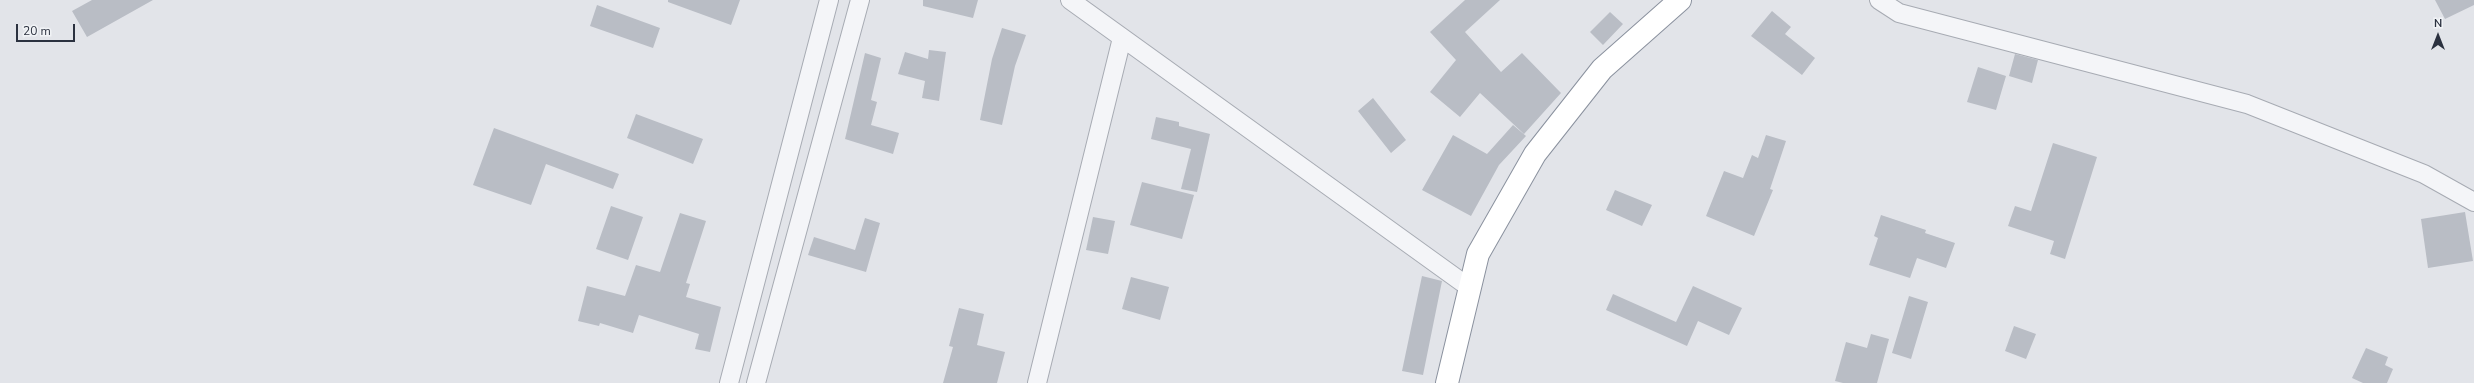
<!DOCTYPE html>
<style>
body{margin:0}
#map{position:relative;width:2474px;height:383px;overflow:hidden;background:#e2e4e9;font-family:"Nunito Sans",sans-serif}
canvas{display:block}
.north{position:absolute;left:2418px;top:16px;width:40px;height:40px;-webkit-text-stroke:3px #f1f3f6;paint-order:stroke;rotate:0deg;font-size:11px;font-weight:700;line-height:16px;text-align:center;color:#2b313f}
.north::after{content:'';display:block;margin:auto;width:14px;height:18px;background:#2b313f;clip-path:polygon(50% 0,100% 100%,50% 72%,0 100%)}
.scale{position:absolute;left:16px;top:24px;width:59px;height:18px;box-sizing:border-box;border:2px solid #2b313f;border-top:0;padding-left:5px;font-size:12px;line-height:14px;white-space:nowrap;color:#2b313f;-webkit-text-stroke:3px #f1f3f6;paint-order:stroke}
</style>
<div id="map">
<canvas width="2474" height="383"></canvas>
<div class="north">N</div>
<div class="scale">20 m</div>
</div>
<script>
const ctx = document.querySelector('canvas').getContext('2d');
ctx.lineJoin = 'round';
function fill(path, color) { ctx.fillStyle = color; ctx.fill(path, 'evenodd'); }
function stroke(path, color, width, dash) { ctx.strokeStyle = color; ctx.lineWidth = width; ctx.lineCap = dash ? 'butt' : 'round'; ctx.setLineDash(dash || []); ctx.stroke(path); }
fill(new Path2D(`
 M92,0H153L87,37L72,11Z
 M668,0H740L731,25L668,2Z
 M923,0H978L973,18L923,6Z
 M1465,0H1500L1465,32L1501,72L1522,53L1561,93L1524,134L1480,93L1460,117L1430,92L1456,60L1430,32Z
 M2435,0H2474V5L2445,19Z
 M597,5L660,28L653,48L590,26Z
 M1772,11L1791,27L1785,34L1815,58L1802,75L1751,36Z
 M1610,12L1623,24L1603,45L1590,32Z
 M1002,28L1026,35L1015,66L1002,125L980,120L992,59Z
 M929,50L946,52L939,101L922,98L925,81L898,74L905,52L928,59Z
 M865,53L881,58L871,100L877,102L871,125L899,133L893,154L845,139Z
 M2015,54L2038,60L2032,83L2009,76Z
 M1978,67L2006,76L1996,110L1967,102Z
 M1373,98L1406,140L1391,153L1358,111Z
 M636,114L703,139L693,164L627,138Z
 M1156,117L1179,122V126L1210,134L1197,192L1181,189L1191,149L1151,139Z
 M1513,125L1526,136L1499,165L1471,216L1422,190L1453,135L1487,154Z
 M494,128L619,174L613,189L546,164L531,205L473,185Z
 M1766,135L1786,141L1770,189L1773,190L1754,236L1706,216L1724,171L1743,178L1752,155L1758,158Z
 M2053,143L2097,157L2065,259L2050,254L2054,241L2008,226L2015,206L2031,211Z
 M1142,182L1194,195L1182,239L1130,225Z
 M1615,190L1652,205L1642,226L1606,210Z
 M611,206L643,217L628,260L596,249Z
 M2465,212L2473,261L2428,268L2421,219Z
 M680,213L706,221L686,283L690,284L686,297L721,307L710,352L695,349L699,334L639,315L633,333L600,323L599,326L578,321L587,286L625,296L636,265L660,272Z
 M1881,215L1926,230L1925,233L1955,243L1946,268L1917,258L1910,278L1869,265L1878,238L1874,236Z
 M1093,217L1115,221L1108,254L1086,250Z
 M865,218L880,223L866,272L808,255L814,237L855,250Z
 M1422,276L1442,281L1423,375L1402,371Z
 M1131,277L1169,287L1160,320L1122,309Z
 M1693,286L1742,308L1729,335L1698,321L1687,346L1606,310L1613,294L1676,322Z
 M1909,296L1928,302L1911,359L1892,353Z
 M959,308L984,314L977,345L1005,352L997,383H943L953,347L949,346Z
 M2014,326L2036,334L2026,359L2005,351Z
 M1871,334L1889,339L1877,383H1843L1835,381L1846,342L1867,348Z
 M2366,348L2388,357L2385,365L2393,369L2387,383H2363L2352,378Z`), '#b9bdc5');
const street = new Path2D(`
 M1070,0L1470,288
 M1879,0L1899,13L2247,104L2424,174L2474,202
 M729,383L829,0
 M756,383L860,0
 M1037,383L1122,38`);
const highway = new Path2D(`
 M1447,383L1478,254L1535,154L1602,69L1680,0`);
stroke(street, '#a7abb3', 20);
stroke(highway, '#8a919e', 24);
stroke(street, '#f4f5f8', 18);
stroke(highway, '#fff', 22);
</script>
